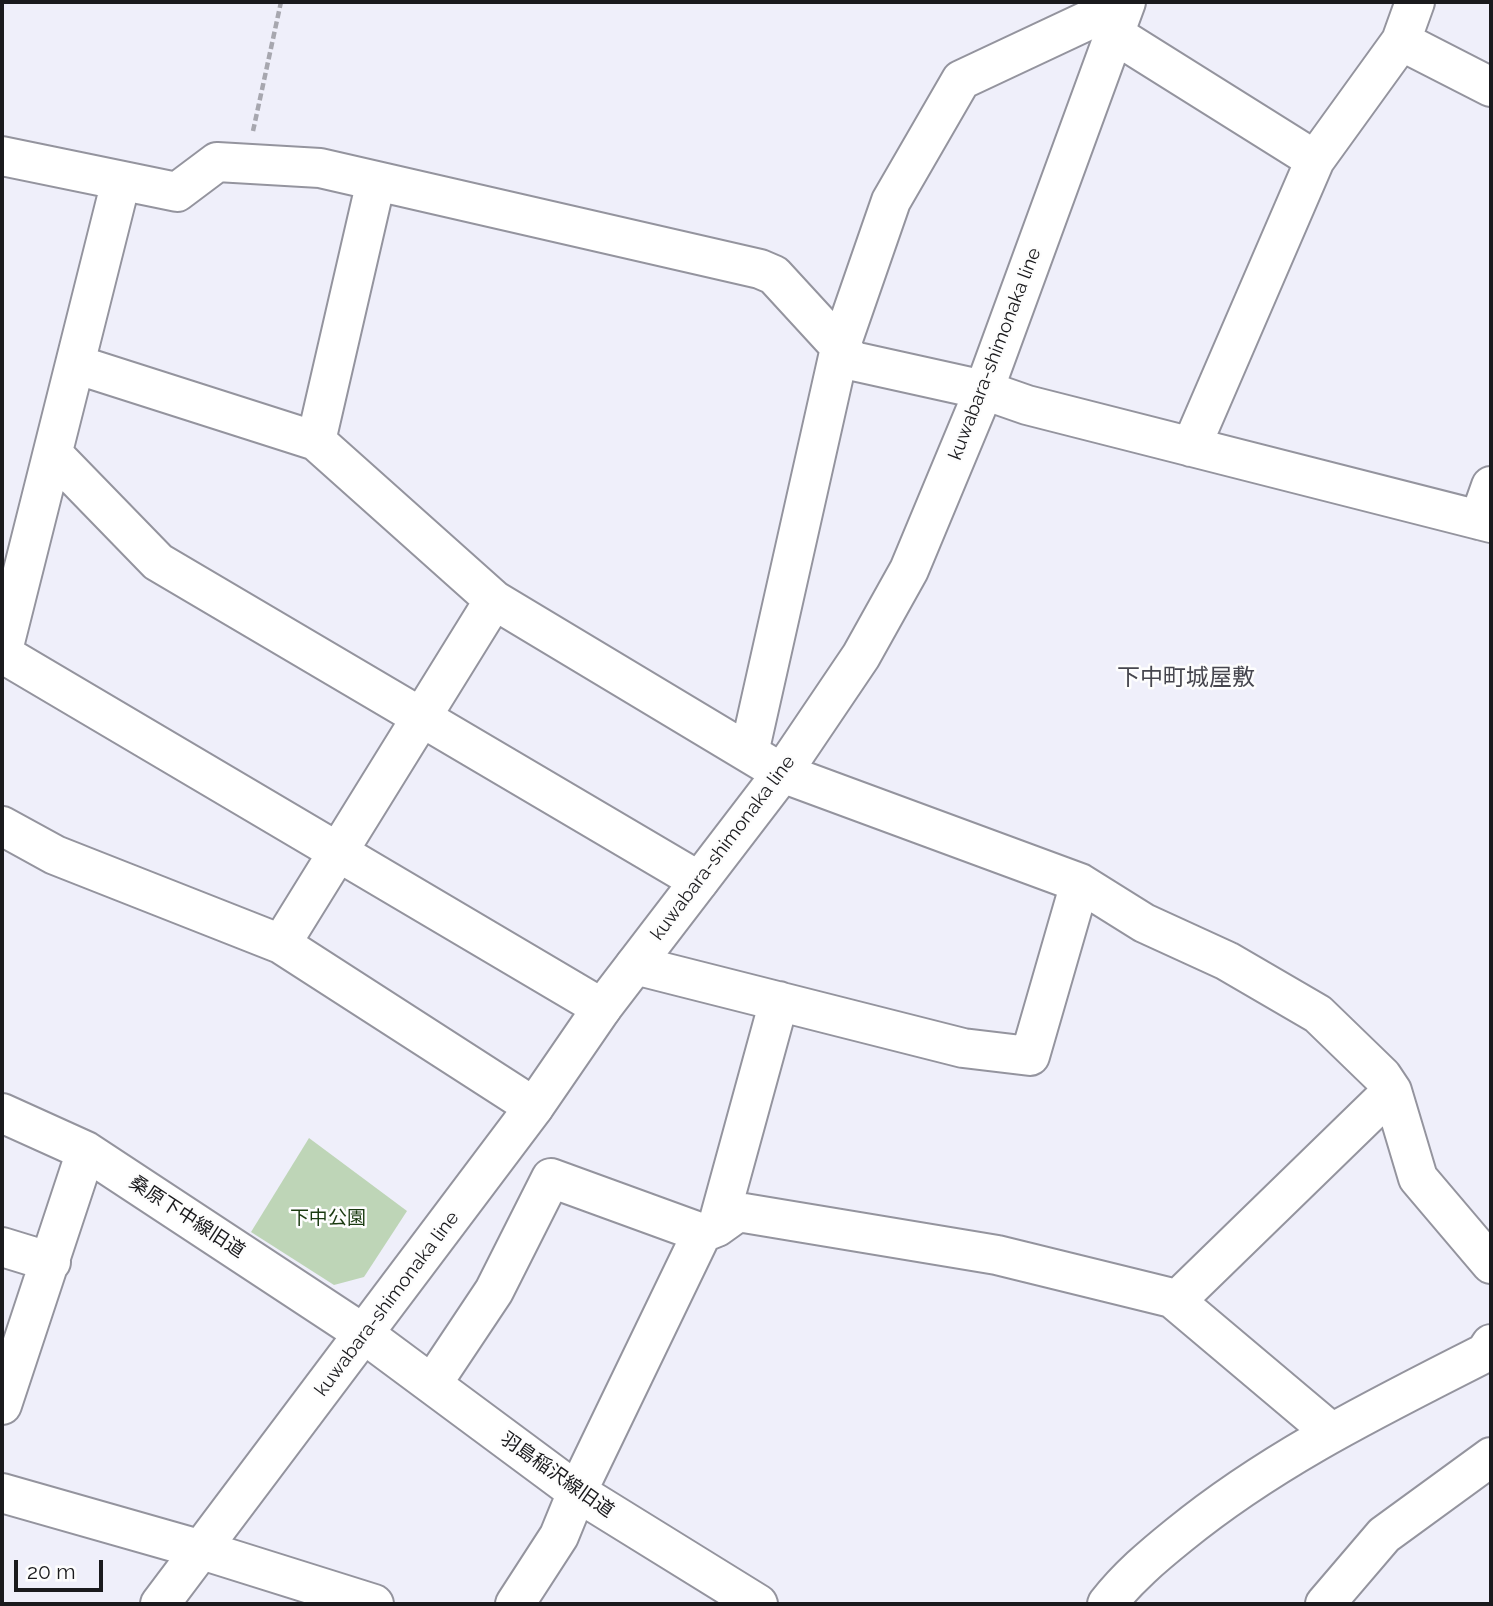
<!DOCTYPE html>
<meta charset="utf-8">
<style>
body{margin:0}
#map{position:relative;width:1493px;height:1606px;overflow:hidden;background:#efeffa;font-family:Raleway,sans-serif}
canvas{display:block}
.frame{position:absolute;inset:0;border:4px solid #1a1a1d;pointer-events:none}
.scale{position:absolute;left:14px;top:1560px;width:89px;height:32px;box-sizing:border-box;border:4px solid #1a1a1d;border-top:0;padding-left:9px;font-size:21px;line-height:24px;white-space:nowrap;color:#1a1a1d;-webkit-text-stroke:5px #fdfdfd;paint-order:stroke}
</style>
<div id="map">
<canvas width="1493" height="1606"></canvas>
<div class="frame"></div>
<div class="scale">20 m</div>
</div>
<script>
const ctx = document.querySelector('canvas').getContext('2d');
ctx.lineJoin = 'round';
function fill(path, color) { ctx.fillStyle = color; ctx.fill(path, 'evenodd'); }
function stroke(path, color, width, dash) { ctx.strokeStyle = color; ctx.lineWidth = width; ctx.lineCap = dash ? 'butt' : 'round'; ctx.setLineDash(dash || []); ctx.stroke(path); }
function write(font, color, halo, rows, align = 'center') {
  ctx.font = font + ' Raleway,"Noto Sans JP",sans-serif'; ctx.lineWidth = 5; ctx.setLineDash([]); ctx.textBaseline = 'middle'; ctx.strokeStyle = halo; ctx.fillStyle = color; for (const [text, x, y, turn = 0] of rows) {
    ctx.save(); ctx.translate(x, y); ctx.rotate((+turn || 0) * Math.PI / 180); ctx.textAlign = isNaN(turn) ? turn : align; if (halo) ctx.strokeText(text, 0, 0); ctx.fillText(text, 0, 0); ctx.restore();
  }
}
fill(new Path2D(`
 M309,1138L407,1211L364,1277L334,1285L251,1232Z`), '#bed5b7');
const minor = new Path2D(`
 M1114,34L1315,160
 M1401,41L1415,2
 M2,156L177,192L217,162L320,168L760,269L774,275L853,361L984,390L1027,405L1491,523
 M75,364L316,441L494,600L782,773L1080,883L1144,923L1227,961L1318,1014L1382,1076L1392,1091L1418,1178L1491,1264
 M316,441L376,181
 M1191,447L1315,160L1401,41L1491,87
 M53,454L158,562L699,881
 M1479,520L1491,486
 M2,654L121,181
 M3,654L602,1008
 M749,753L840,348L891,201L961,80L1125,3
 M2,826L55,855L281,944L534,1107
 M281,944L494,600
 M635,965L963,1048L1030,1056L1080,883
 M2,1113L86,1151L364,1334L577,1492L758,1604
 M717,1227L779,1001
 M2,1247L51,1262
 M1176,1301L1392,1091
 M432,1384L494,1291L551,1178L702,1233
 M2,1405L86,1151
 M2,1493L202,1550L374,1604
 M515,1604L559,1536L577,1492L702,1233L717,1227L738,1212L997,1255L1172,1298L1331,1432
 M1107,1604C1128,1577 1153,1556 1179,1535C1272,1459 1379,1407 1485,1353L1491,1344
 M1325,1604L1384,1535L1491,1457`);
const major = new Path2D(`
 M160,1604L534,1107L602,1008L782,773L861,656L909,570L984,390L1126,2`);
stroke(minor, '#94949e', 42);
stroke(major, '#94949e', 42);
stroke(new Path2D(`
 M253,131L281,2`), '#a7a7af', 4.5, [7, 3.5]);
stroke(minor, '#fff', 38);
stroke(major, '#fff', 38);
write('19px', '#1a1a1d', '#fdfdfd', [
 ["kuwabara-shimonaka line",995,354,-69],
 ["kuwabara-shimonaka line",723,848,-53],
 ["桑原下中線旧道",187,1217,33],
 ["kuwabara-shimonaka line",387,1304,-53],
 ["羽島稲沢線旧道",557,1475,35]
]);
write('19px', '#1a3a10', '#fdfdfd', [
 ["下中公園",328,1218]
]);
write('23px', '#46464e', '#fdfdfd', [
 ["下中町城屋敷",1186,678]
]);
</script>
